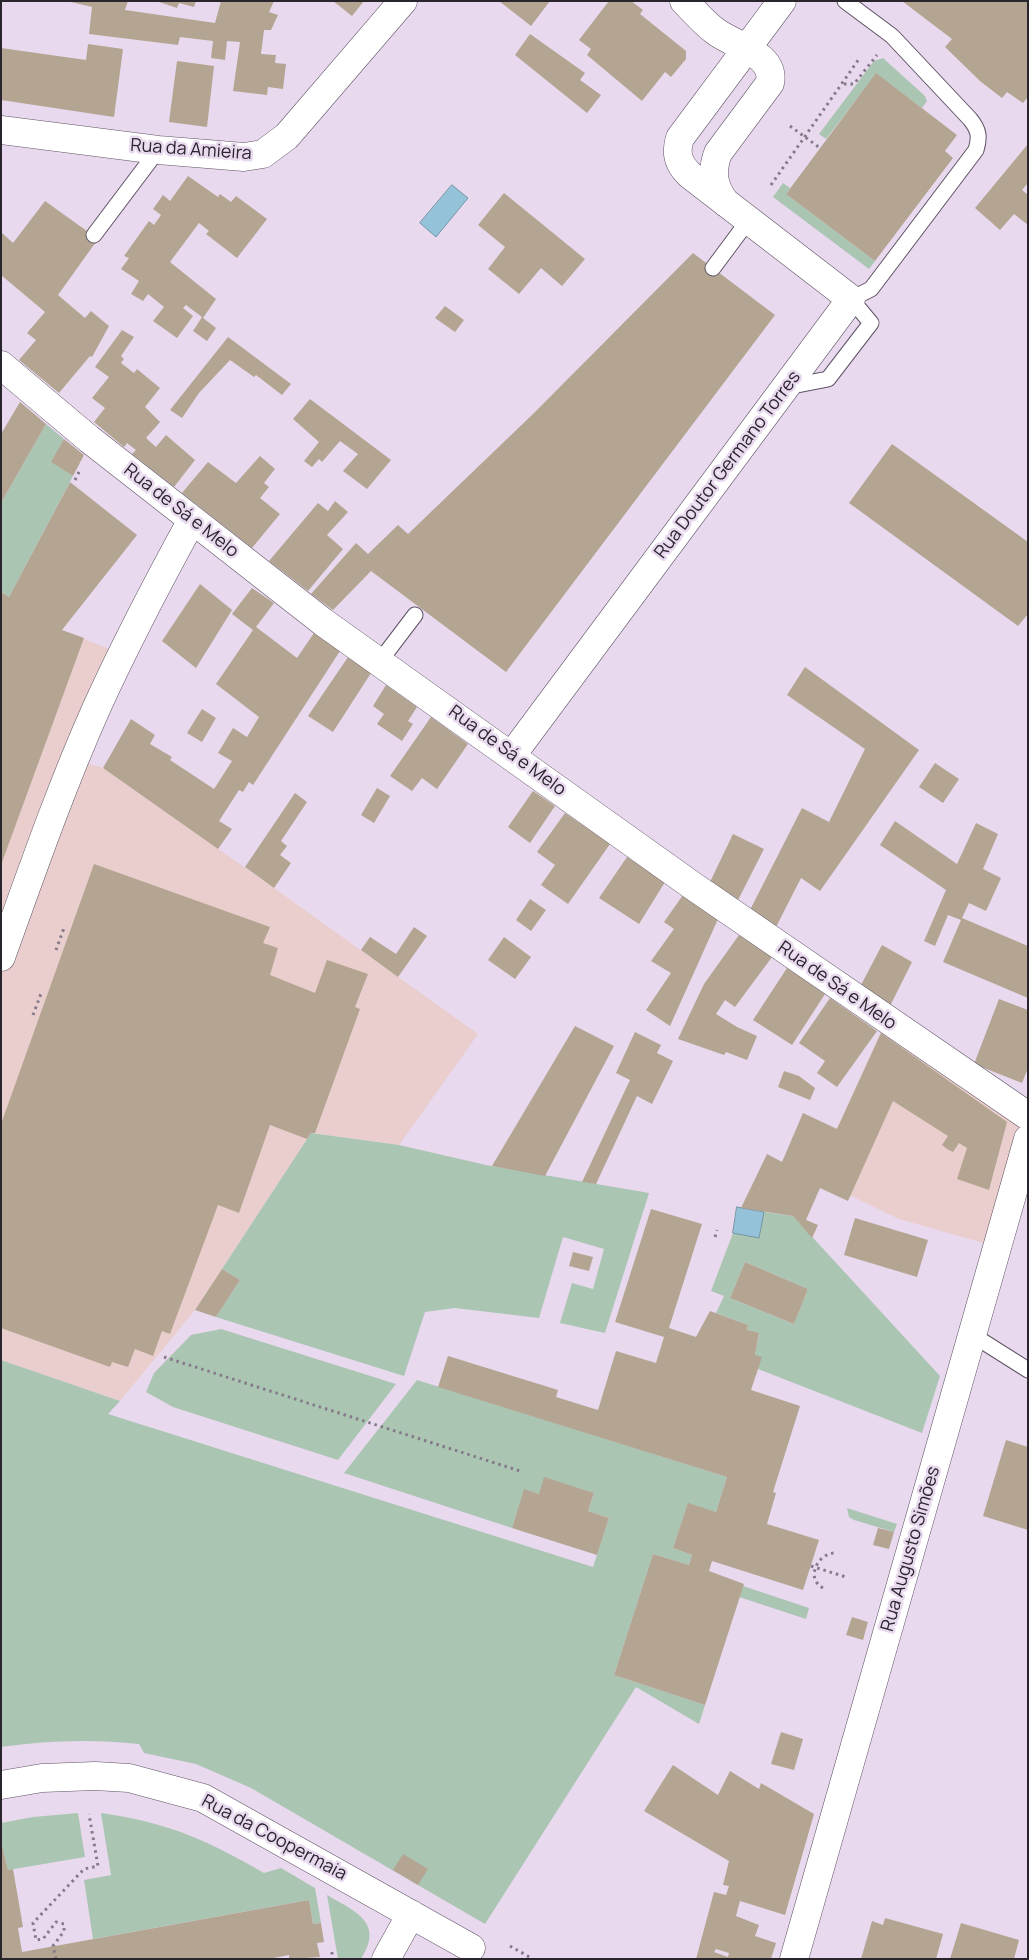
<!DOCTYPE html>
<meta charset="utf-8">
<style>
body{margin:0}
#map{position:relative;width:1029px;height:1960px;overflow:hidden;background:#e8d9ee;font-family:Manrope,sans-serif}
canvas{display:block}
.frame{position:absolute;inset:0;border:2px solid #2a242c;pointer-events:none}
</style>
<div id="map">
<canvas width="1029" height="1960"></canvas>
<div class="frame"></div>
</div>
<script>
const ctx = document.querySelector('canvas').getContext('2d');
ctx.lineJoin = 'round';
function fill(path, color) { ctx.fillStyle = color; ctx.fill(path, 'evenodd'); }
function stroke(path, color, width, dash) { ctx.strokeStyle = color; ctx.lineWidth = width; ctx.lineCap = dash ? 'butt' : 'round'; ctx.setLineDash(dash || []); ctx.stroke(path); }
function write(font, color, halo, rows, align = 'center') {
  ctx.font = font + ' Manrope,sans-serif'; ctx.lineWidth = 5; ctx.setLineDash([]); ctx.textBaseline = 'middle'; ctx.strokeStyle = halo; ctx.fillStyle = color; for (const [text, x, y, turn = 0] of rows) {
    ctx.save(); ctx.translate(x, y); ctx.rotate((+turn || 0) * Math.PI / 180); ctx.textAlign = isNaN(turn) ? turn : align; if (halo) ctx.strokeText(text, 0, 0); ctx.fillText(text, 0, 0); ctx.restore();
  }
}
fill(new Path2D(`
 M1,608L118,652L1,950Z
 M77,760L103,768L274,888L478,1034L399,1145L311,1133L195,1310L120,1401L1,1360V968Z
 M885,1023L1028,1118L994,1246L899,1219L814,1178Z`), '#e9cecd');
fill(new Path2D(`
 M883,58L925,96L927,101L922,108L876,74L826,139L819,134L874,61Z
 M783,183L790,188L786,194L875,261L869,269L773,197Z
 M46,424L64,439L52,462L73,476L9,597L1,592V503Z
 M311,1133L399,1145L486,1165L649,1193L605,1333L560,1323L572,1283L593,1289L604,1249L563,1237L539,1318L455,1308L425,1312L404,1376L216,1317L240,1280L222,1269Z
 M764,1212L793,1216L940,1376L922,1433L758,1369L755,1355L759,1334L747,1330L748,1325L716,1313L724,1296L711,1291L733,1233L759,1237ZM745,1262L808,1289L794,1324L730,1298Z
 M221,1329L396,1384L338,1460L173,1407L146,1392L154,1373L191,1335Z
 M1,1360L120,1401L108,1414L593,1567L609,1518L588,1511L594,1493L545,1478L539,1494L524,1490L512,1528L344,1473L417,1380L727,1477L716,1512L688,1504L673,1548L692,1555L689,1565L653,1554L614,1675L705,1705L699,1724L636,1687L485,1924L251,1788L196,1764L144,1753L139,1744C92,1739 48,1740 1,1747Z
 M847,1508L897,1524L894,1532L854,1520L849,1517Z
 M743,1586L809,1608L806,1619L739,1597Z
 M78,1813L85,1857L8,1870L1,1841V1823L33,1817Z
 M101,1813C169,1823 205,1839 264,1873L281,1868L315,1888L321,1923L313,1924L309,1900L93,1939L84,1880L111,1875Z
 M327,1895C354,1911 385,1922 361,1959H338Z`), '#abc5b3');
const water = new Path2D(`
 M452,185L468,198L436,237L420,223Z
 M737,1207L764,1212L759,1238L733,1233Z`);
fill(water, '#94c2d9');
stroke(water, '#7493a5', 1);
fill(new Path2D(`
 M67,1H128L125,10L215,23L221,1H274L269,12L278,15L271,30H264L261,54L276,55L275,63L286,64L283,89L268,87L267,95L233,91L240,42L227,41L225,60L211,58L213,41L180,37L178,45L89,34L92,7Z
 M176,1H196L194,7L179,3L177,8L159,2Z
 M333,1H364L352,16Z
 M499,1H550L531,26Z
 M609,1H631L643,10L640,14L686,51V59L671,77L665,72L642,101L587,55L591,49L579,40Z
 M902,1H1028V97L1023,103L1007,92L1002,98L980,81L945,47L952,39Z
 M530,34L585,73L580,80L601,95L587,113L515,55Z
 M88,44L123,49L114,117L1,100V48L86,60Z
 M177,61L214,66L207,127L169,122Z
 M876,73L957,135L945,151L953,158L875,261L786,194Z
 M1028,144V183L1022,190L1028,195V225L1014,214L1000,230L975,208Z
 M188,176L218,197L220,194L231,202L236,196L267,219L237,258L206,234L209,231L199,223L170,262L216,299L203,318L216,328L207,341L193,331L202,317L186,305L183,308L193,316L177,338L153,321L164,307L148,294L143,301L131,294L139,281L121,269L129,258L124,256L149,221L154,225L161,215L153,209L163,195L170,201Z
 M504,193L585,259L562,286L541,268L519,294L488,269L505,247L478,225Z
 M45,201L98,239L58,295L85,318L91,311L109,326L92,357L90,356L59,393L19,360L36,340L27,333L45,312L1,275V232L13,243Z
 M693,253L775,315L506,672L371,571L333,610L311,594L356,543L368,554L398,525L408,534L534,413Z
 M445,306L464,320L455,332L435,318Z
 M122,330L134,337L121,356L124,359L121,363L134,373L137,369L160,388L145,407L160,422L146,438L156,447L166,435L195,460L174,487L132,454L136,450L127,443L124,447L94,422L105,408L92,398L109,377L95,367Z
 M228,337L291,384L282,395L256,375L254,377L230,360L199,393L182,418L170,410Z
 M310,399L391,460L367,489L343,471L358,454L340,441L322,462L319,459L312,467L304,461L319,442L293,419Z
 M20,402L46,424L1,503V434Z
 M64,439L84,455L73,476L51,462Z
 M892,444L1028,542V614L1018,626L849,503Z
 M260,456L275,469L264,483L269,487L260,498L280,514L252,548L182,493L208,462L236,483Z
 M70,482L137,535L62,630L84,638L1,865V592L9,597Z
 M335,501L348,512L327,535L343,549L308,591L269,561L318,503L328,511Z
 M200,584L232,610L196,668L162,641Z
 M252,588L274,603L256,627L297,658L314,633L340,651L253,785L249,782L243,792L239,790L219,821L232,829L218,849L103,768L131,719L155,735L150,744L172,757L170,760L214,789L232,761L218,753L233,728L247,737L259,717L216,684L253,630L232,614Z
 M348,657L371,673L333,732L308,716Z
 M805,667L919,750L820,891L801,878L776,927L750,910L802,808L829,822L865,749L787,695Z
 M386,685L417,707L408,721L413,724L402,741L377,724L384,714L373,706Z
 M202,709L216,718L202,742L187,733Z
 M431,717L468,744L437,789L422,778L412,791L390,776Z
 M935,763L959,779L943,803L919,787Z
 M377,788L390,796L374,823L361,815Z
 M533,791L555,806L530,843L508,827Z
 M295,793L307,802L281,841L287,846L280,855L291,863L274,888L245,867Z
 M565,813L610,844L568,904L541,885L555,865L537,852Z
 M895,821L957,864L976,823L998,834L983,869L1001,878L986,911L969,903L962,918L1028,946V998L943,962L961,920L948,915L935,946L924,941L946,890L880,845Z
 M733,834L764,849L737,902L710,882Z
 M627,857L665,882L639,924L599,898Z
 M94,864L270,927L263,943L278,948L270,975L315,993L327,960L368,974L355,1007L360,1009L315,1133H311L307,1139L270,1125L239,1213L218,1205L170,1334L162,1331L153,1356L135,1349L128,1367L112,1362L110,1367L1,1328V1124Z
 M683,895L718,919L670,1026L646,1010L671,973L651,961L674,929L664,922Z
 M530,899L546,910L531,931L516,920Z
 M414,927L427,936L398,977L361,950L370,937L396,954Z
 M739,935L772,957L735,1007L725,1000L716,1014L737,1027L757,1036L747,1060L726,1052L724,1055L678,1039L704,984Z
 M504,937L531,957L515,979L488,960Z
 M882,945L912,962L890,1006L861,985Z
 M787,968L825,994L792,1045L753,1020Z
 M830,998L877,1031L837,1087L817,1073L825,1061L799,1043Z
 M999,999L1028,1010V1068L1022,1083L974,1064Z
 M575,1026L614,1046L545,1176L492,1166Z
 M635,1032L661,1045L657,1053L673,1061L652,1104L637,1096L596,1184L582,1182L630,1080L616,1073Z
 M881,1033L1007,1122L989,1190L957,1179L967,1148L959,1143L953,1152L947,1149L942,1145L948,1136L893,1101L848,1201L820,1188L806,1220L818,1225L812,1238L793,1216L741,1208L767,1154L782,1162L803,1113L837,1129Z
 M784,1071L799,1076L815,1088L810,1100L778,1087Z
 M651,1209L702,1224L669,1328L696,1337L710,1311L748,1325L747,1330L759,1333L755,1355L762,1357L751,1390L800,1406L773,1492L776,1493L767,1524L819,1540L803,1590L712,1561L709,1571L744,1584L705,1705L614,1675L653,1554L689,1565L692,1555L673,1548L688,1503L716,1512L727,1477L438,1387L448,1356L558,1390L556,1397L598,1410L616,1351L656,1363L664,1337L615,1322Z
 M855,1218L928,1240L917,1277L844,1255Z
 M573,1252L593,1257L589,1271L569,1266Z
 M745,1262L808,1289L794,1324L730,1298Z
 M222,1269L240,1280L216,1317L195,1310Z
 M1006,1440L1028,1447V1530L983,1516Z
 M544,1477L594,1493L588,1511L609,1518L597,1555L512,1528L524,1489L539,1494Z
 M878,1528L894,1532L889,1549L873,1545Z
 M852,1617L868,1622L863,1640L846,1635Z
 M781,1732L803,1739L794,1770L771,1764Z
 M673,1765L718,1795L730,1771L759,1789L761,1783L814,1814L785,1915L740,1901L736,1916L759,1925L755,1936L776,1943L771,1959H696L714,1892L726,1895L729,1886L723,1885L729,1861L644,1811ZM716,1949L729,1953L728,1957L714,1952Z
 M1,1841L8,1870L13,1869L23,1927L18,1928L22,1952L309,1900L313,1924L321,1923L324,1942L317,1943L320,1957L289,1959V1955L268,1959H1Z
 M403,1854L428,1869L418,1885L393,1870Z
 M885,1918L943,1934L936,1959H861L872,1921L883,1925Z
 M961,1923L1019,1940L1014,1959H950Z`), '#b3a591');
const service = new Path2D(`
 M94,235L158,150
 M713,268L748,221
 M787,387L828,379L871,323L851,299L871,289L976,150C980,137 979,130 970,119L892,36L845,1
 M380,661L415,615
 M971,1334L1028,1370`);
const minor = new Path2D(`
 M684,1C694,11 704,23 715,31C733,45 776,54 770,83L718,153C711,172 713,187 726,203
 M1,130L158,150L244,157L263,154L287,136L403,1
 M1,365L89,439L323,622L693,886L1028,1116
 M512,755L851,299L690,175C678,164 675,153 680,138L782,1
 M1,957C31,874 60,790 96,709C125,645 158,582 192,520
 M1,1785L42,1778L95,1776L129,1778L203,1798L471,1948
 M386,1959L411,1914`);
const secondary = new Path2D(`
 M794,1959L1028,1139`);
stroke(service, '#5e5263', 17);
stroke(minor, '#5e5263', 29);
stroke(secondary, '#5e5263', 29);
stroke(new Path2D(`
 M844,84H854L877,55
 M790,126L820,148
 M771,185L859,59
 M75,480L80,470
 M56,950L64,928
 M33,1015L42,991
 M715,1237L717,1230
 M164,1357L520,1471
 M811,1566L846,1577
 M823,1588C805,1578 818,1554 834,1553
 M510,1946L533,1959
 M332,1952V1955
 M56,1959L53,1946L64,1931V1924L56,1922L43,1939L36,1940L33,1923L84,1869L98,1866L89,1814`), '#857a89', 3, [2.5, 4]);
stroke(service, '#fff', 15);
stroke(minor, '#fff', 28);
stroke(secondary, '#fff', 28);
write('18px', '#2a242c', '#e8d9ee', [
 ["Rua da Amieira",191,150,4],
 ["Rua Doutor Germano Torres",728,465,-53],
 ["Rua de Sá e Melo",181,511,38],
 ["Rua de Sá e Melo",507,751,36],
 ["Rua de Sá e Melo",837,986,35],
 ["Rua Augusto Simões",911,1549,-74],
 ["Rua da Coopermaia",274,1838,28]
]);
</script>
